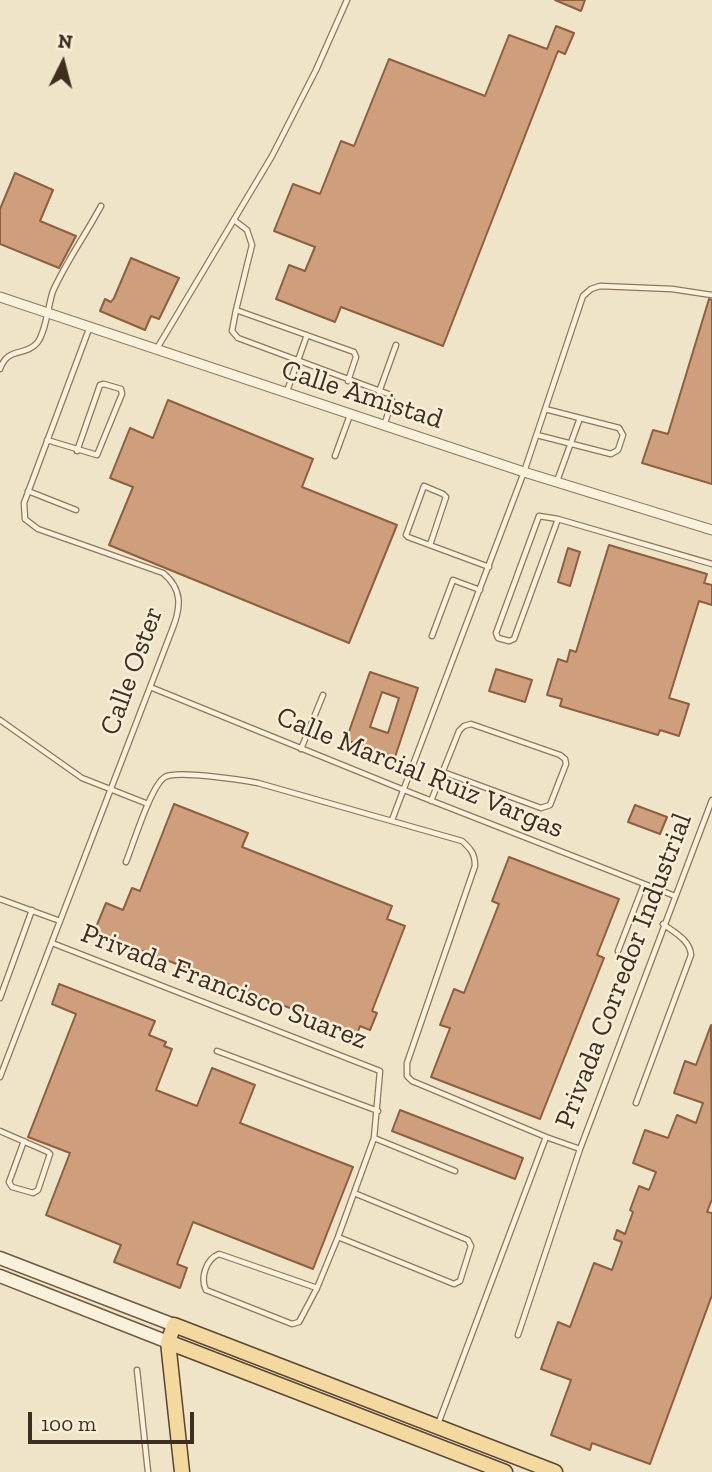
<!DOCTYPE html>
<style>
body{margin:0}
#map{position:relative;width:712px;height:1472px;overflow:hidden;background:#f0e4c8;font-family:"Zilla Slab",serif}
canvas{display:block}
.north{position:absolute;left:28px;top:28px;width:70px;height:70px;-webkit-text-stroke:5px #f7eed8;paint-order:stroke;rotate:6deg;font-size:19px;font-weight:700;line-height:28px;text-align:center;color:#3d2e20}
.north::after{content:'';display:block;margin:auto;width:24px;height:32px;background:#3d2e20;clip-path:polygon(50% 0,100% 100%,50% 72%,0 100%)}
.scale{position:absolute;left:28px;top:1412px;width:166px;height:32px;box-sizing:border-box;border:4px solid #3d2e20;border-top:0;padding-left:9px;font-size:21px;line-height:24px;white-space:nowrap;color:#3d2e20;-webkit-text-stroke:5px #f7eed8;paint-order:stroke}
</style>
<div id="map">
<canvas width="712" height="1472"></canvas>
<div class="north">N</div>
<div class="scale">100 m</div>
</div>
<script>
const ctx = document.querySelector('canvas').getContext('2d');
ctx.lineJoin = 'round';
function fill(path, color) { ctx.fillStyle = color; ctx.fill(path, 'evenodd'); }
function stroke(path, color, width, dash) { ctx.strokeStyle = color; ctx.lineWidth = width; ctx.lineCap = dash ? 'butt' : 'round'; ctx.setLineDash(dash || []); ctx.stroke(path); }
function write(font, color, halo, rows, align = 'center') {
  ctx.font = font + ' "Zilla Slab",serif'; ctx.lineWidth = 5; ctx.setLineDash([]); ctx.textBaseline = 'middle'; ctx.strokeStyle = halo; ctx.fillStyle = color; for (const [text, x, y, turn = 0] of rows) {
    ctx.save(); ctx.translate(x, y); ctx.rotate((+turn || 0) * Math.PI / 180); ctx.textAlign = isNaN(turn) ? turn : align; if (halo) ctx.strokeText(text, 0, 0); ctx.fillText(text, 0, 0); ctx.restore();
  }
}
const building = new Path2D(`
 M555,0H585L581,11Z
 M556,26L574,33L565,54L558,51L443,346L341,307L335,322L276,299L289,265L305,271L315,247L274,231L293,184L320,194L341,141L354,146L389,59L485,96L509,35L547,49Z
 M15,173L53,190L40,221L76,236L59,268L0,244V209Z
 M131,258L179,278L159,319L151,316L145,330L100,311L105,299L111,302L114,298Z
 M709,299L712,300V484L642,463L653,430L668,434Z
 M168,400L313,459L302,487L397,525L349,643L109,545L133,487L110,478L130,428L153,438Z
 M609,545L707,574L704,583L712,585V605L699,601L669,698L689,704L679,736L660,730L658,735L560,706L562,699L547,695L558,659L567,662L570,650L576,652Z
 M568,548L580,552L570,586L558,582Z
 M496,669L532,680L525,702L489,691Z
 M370,672L418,688L395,757L346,740ZM382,692L399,698L388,733L370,727Z
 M174,804L248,833L242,847L392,906L387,919L405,926L372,1011L377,1013L370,1030L360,1026L357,1034L94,932L106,903L123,910L132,888L140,891Z
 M635,805L667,817L660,834L628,822Z
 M509,857L619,899L597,955L604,958L540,1119L431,1077L450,1028L440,1025L454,989L464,993L499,904L492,901Z
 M59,984L155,1021L149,1035L166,1042L164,1046L172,1049L156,1090L197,1106L212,1068L255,1085L240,1123L353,1167L313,1269L193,1222L177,1264L187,1268L180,1288L114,1262L121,1245L46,1215L70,1153L28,1137L76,1014L52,1004Z
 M711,1025L712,1199L707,1212L712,1213V1295L650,1464L592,1443L590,1450L551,1435L571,1380L541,1369L558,1322L570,1327L594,1263L612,1270L622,1242L614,1239L617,1230L625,1234L633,1212L630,1210L639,1186L649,1190L656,1172L633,1163L645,1130L668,1138L677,1115L696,1123L703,1103L674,1093L685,1061L696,1065Z
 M400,1110L523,1158L515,1179L392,1131Z`);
fill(building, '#cf9f7d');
stroke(building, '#8d5f41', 2);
const service = new Path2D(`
 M234,220L247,230L252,245L236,310L354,352L356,357L348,381
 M236,310L232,331L238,338L391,395L392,401L384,426
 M156,350L272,156L316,70L347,0
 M0,369C8,346 25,357 37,343C46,332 48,305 53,291C66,262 86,234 101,206
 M379,392L396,345
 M286,394L307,335
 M537,435L611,454L618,450L623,435L619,428L545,409
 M47,440L97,455L122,394L121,389L104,384L100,385L77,451
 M335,456L350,415
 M557,481L580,418
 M28,491L76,510
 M558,519L514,639L509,641L498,638L496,633L539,516L558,519L712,564
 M430,545L446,497L443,494L424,486L406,535L408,537L489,567
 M432,636L453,580L480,590
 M150,687L404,790L675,896
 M0,720L82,778L148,804
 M301,749L323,695
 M431,801L459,731L464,726L471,724L560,755L565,759L566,764L550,805L541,808L443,772
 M392,820L524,472L583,296L591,289L600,286L672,289L712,295
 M126,862C133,845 151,785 165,777C177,770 242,780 258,783L462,841C471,849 475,854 475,866L407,1063V1076L412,1081L546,1137
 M0,899L60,921
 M52,943L380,1071L374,1138L338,1237L317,1288L299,1322L292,1324L206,1290C200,1278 206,1259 219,1254L317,1288
 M618,951L644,884
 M0,998L32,910
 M217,1051L378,1111
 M0,1077L172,630C181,608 183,589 163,573L38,529L25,519L24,503L89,329
 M636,1103L691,955C690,940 675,933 663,924
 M0,1131L48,1152L50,1154L38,1190L33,1193L12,1187L9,1182L24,1141
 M374,1138L455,1171
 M338,1237L454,1284L460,1281L471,1246L468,1240L354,1193
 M518,1335L580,1149
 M137,1370L148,1472
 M438,1424L546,1137L580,1149L712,800`);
const minor = new Path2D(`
 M0,297L524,472L712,530`);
const secondary = new Path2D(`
 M0,1258L174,1325
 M0,1276L168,1342`);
const primary = new Path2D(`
 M168,1342L505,1472
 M182,1472L168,1342L174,1325L555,1472`);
stroke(service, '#8d765c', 7);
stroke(minor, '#8d765c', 11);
stroke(secondary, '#6f573f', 15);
stroke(primary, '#5b4430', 17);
stroke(service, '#faf1dc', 4.5);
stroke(minor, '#faf1dc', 9);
stroke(secondary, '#faf1dc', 12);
stroke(primary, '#f3d9a0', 14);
write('28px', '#3d2e20', '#f7eed8', [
 ["Calle Amistad",362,395,18],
 ["Calle Oster",132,671,-70],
 ["Calle Marcial Ruiz Vargas",420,773,22],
 ["Privada Corredor Industrial",624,971,-69],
 ["Privada Francisco Suarez",224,987,21]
]);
</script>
